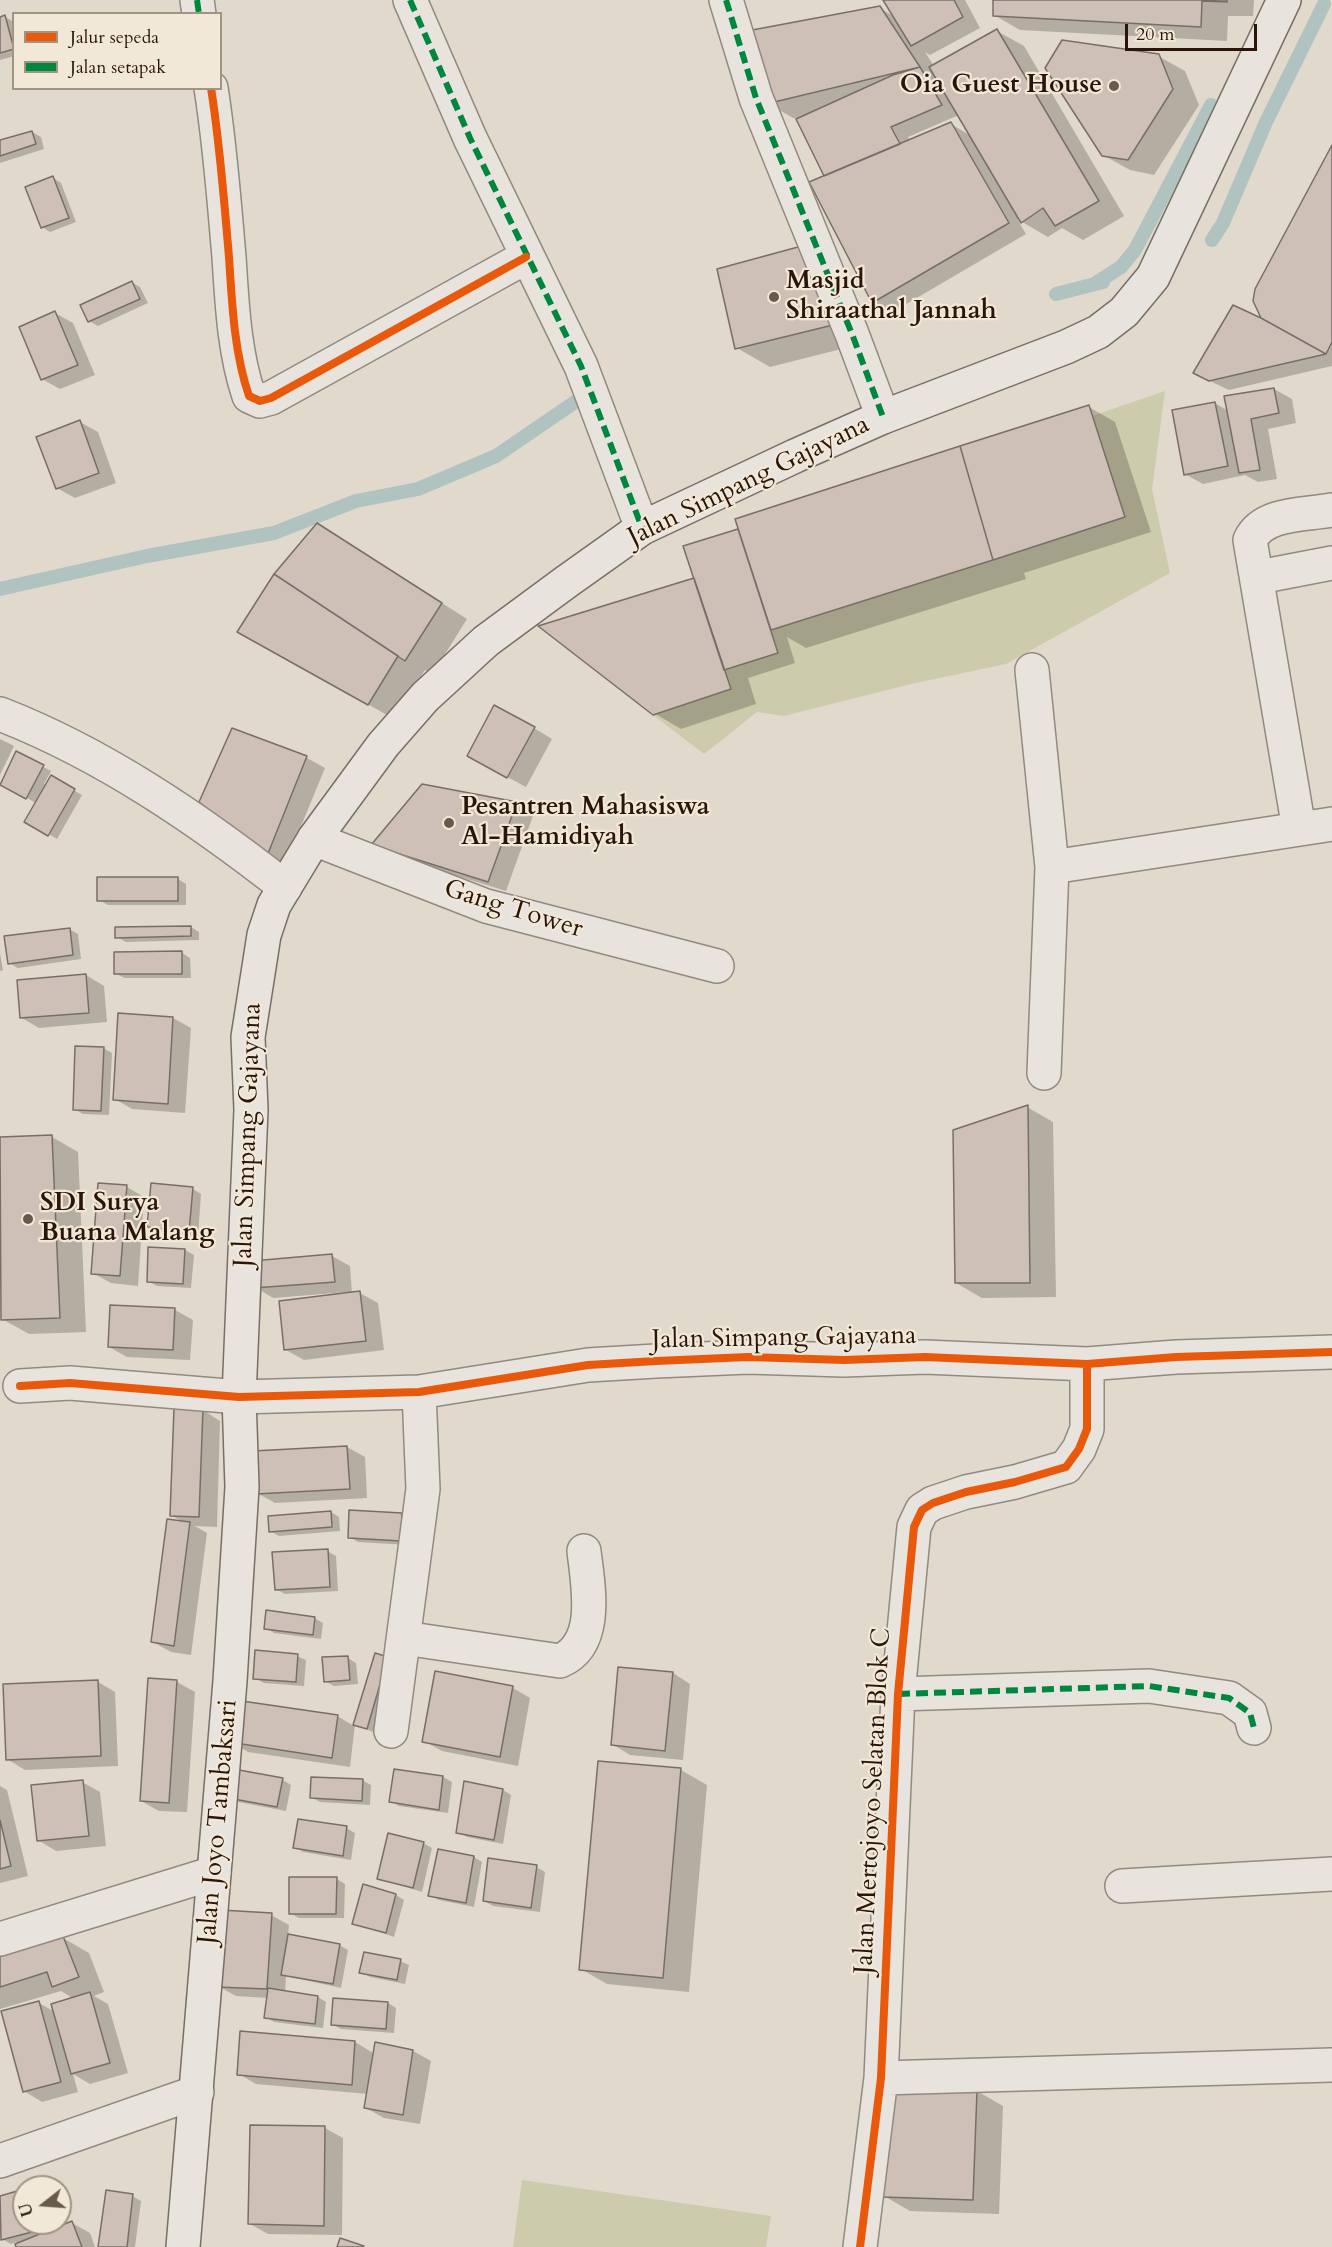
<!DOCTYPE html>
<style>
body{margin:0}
#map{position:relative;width:1332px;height:2247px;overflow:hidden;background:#e1d9cb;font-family:Cardo,serif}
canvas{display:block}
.legend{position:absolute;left:12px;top:12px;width:210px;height:78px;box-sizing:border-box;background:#f1e8d7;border:2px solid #a19485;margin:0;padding:8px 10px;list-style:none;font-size:18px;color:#2a150b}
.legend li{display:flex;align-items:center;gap:12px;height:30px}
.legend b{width:30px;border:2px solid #a19485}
.north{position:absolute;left:12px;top:2175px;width:60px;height:60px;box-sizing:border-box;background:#f1e8d7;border:2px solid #a19485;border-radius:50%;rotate:253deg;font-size:16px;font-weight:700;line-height:24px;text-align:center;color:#2a150b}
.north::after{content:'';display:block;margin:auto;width:21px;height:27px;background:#6a5a4e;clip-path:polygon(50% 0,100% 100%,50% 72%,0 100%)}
.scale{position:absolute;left:1125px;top:24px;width:132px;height:27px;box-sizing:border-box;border:3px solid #2a150b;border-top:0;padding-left:8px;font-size:18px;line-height:21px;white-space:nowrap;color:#2a150b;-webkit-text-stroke:4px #f1e8d7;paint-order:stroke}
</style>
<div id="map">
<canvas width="1332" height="2247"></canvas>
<ul class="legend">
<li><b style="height:8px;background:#e8590c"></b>Jalur sepeda</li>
<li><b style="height:8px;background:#00873e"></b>Jalan setapak</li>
</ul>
<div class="north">U</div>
<div class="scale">20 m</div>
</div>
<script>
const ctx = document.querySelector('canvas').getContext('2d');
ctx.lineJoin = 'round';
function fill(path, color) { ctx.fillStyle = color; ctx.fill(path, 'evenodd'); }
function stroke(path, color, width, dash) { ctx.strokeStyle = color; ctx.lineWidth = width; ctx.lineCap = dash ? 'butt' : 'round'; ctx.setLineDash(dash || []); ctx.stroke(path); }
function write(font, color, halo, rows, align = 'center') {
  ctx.font = font + ' Cardo,serif'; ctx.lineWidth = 4.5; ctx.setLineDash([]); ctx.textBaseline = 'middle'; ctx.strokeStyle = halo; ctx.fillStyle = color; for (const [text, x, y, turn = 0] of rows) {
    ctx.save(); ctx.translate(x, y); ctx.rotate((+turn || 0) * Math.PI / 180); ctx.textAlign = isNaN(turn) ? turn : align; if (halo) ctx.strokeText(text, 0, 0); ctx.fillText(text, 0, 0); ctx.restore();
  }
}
fill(new Path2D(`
 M1165,391L1152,489L1170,573L1006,664L911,684L784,716L757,712L704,754L653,715L731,689L724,670L778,653L771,630L1125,517L1092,416Z
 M522,2180L771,2216L766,2247H513Z`), '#cccbab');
fill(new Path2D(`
 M885,0H965L980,28L930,55L925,52L934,66L997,31L1024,46L1124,216L1083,240L1062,228L1048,237L1017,219L1026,234L891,313L873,302L826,176L797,118H793L767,103L879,8L895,17ZM959,115L971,136L951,124L910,141L908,137Z
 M995,0H1254L1253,16H1228L1227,41L1020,30L994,15Z
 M5,17L14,22V56L0,60V19Z
 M1158,56L1185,71L1199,105L1154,175L1130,170L1103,155Z
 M32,132L41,137L44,149L0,163V142Z
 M1332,148V366L1229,390L1212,382L1195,372L1266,322L1256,308V290Z
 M53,178L61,183L76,222L50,232L42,227Z
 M809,246L843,265L865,343L770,367L737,348Z
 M131,282L140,287L148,303L98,326L89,321Z
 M55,313L73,323L95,375L60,389L42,379Z
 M1274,389L1292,399L1296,423L1268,429L1277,479L1258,482L1245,475L1203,484L1185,474L1215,403L1228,411Z
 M1089,407L1115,422L1151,532L1024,573L1026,579L806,648L787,637L795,663L748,678L756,704L681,729L654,713L694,580L738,530L741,532Z
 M80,422L98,432L116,483L75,498L57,488Z
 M343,540L467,619L432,675L425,670L394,719L265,646Z
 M534,728L552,739L526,787L487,766Z
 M232,730L307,758L325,768L285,865L268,855Z
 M0,739L14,746L0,775Z
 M17,753L51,771L44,784L47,786L52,777L82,795L57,839L26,821L36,803L1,784Z
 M516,803L534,813L506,891L390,855L373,845Z
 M178,879L186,884V905H108L99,900Z
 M191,927L199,932V940L126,942L117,937Z
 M69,929L78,934L81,959L18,968L9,963Z
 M0,953L3,970L0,971Z
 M182,953L190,958L191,978H125L116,974Z
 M86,975L104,986L107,1022L39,1028L22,1018Z
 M173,1018L191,1028L185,1113L132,1109L115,1099Z
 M103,1048L112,1053L109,1115L83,1114L74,1109Z
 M1027,1107L1053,1122L1056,1297L982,1298L956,1283Z
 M52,1137L78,1152L86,1332L29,1334L2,1319L0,1138Z
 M127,1187L144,1197L138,1286L111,1283L93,1273Z
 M193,1189L201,1194L198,1236L157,1231L148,1226Z
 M149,1248L185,1250L194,1255L191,1288L157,1286L148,1281Z
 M332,1256L350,1266L352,1294L360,1293L378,1303L384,1350L304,1360L286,1350L349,1294L348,1292L273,1298L255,1287Z
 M175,1310L193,1320L190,1360L127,1357L109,1347Z
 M203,1410L220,1421L217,1527L195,1526L207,1533L191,1655L171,1652L153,1642L184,1522L172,1516Z
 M347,1447L365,1457L367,1498L275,1503L257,1493Z
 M331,1512L339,1517L340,1531L279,1536L270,1531Z
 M402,1515L410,1520L409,1545L358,1542L350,1537Z
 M327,1551L336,1556L338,1591L285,1594L276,1589Z
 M314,1618L323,1623L321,1639L274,1633L266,1628Z
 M376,1655L387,1658L375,1733L355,1724L350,1767L248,1752L230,1741L337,1716L354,1726Z
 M297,1656L306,1660L304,1686L264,1683L255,1678Z
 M348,1658L356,1663L358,1684L334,1686L325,1681Z
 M436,1673L513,1688L530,1698L518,1766L442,1751L424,1741Z
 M673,1673L690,1684L683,1760L630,1755L612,1744Z
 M149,1679L177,1682L195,1692L187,1812L159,1811L141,1801Z
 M98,1682L115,1692L118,1766L25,1770L7,1759Z
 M395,1770L443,1777L452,1782L448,1813L399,1806L391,1801Z
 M681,1770L707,1785L689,1992L607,1984L581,1969Z
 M283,1780L291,1785L286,1811L233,1801L225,1796Z
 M362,1780L371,1785L370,1805L320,1802L311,1797Z
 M82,1782L100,1792L106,1846L56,1851L38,1840Z
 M0,1786L7,1790L28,1876L0,1883Z
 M503,1790L511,1795L503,1844L467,1837L458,1832Z
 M346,1828L355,1833L351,1860L303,1852L295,1847Z
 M423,1843L432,1848L422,1892L378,1878Z
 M474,1857L482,1862L474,1907L439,1900L430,1895Z
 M536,1867L545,1872L540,1912L493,1906L484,1901Z
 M337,1879L345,1884L344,1918H299L290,1913Z
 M396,1895L404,1900L394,1937L354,1923Z
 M271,1915L289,1925L288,1936L339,1945L348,1950L341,1988L286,1976L285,1993L318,1997L326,2002L323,2028L274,2022L266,2017L268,1998L236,1996L218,1986Z
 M63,1938L89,1953L104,1992L94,1996L108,2004L128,2073L90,2084L73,2074L78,2092L42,2102L24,2091L39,2003L55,2012L74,1999L61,1991L0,2009V1957Z
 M400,1961L409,1965L405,1984L370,1977L361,1972Z
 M388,2003L396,2008L394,2033L341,2029L332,2024Z
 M355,2042L375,2054L376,2044L413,2051L431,2061L420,2124L384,2118L366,2108L368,2094L256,2084L239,2074Z
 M977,2091L1003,2106L999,2214L910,2211L884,2196Z
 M325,2128L343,2138L342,2235L268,2234L250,2224Z
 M24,2191V2223H41L44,2234L72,2223L90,2233L95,2247H18L16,2242L11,2244L2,2239L0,2197Z
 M132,2196L141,2201L135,2247H100Z`), '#0003');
stroke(new Path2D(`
 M1212,240L1223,223L1266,122L1324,4
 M1096,283L1121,267L1135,250L1211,105
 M1056,294L1103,282
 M0,589L147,556L274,533L356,501L418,489L496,456L575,402`), '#b0c3c0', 14);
const building = new Path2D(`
 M883,0H954L963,17L911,46Z
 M993,0H1227V2L1202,1L1201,27L993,16Z
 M880,6L920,67L766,104L747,31Z
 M5,15L14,49L0,53V17Z
 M997,29L1099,201L1055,226L1043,208L1021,223L929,67Z
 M1062,40L1159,54L1173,89L1128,160L1102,156L1045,68Z
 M920,67L942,105L891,127L900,144L824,176L796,119L893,75Z
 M951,122L1009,223L872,303L809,182Z
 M32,131L36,144L0,156V140Z
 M1332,145V342L1326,354L1261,318L1253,301L1255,289Z
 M53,176L69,218L41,228L25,187Z
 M809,244L833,325L735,349L717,269Z
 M132,281L140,299L88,322L80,305Z
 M1233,305L1261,318L1326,354L1209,381L1193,373Z
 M55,311L78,365L41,380L19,327Z
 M1274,388L1279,413L1251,419L1260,470L1239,473L1224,396Z
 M1215,402L1228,466L1184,475L1172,410Z
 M1089,405L1125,517L993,560L960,446Z
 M80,420L99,473L56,489L36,437Z
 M960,446L993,560L771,630L735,519Z
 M317,523L442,603L405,661L274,574Z
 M738,529L778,653L724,670L683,546Z
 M274,574L398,656L368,705L237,632Z
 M694,578L731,689L653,715L538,626Z
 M494,705L535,727L507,778L467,756Z
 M232,728L307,756L267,856L199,802Z
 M16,751L44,765L26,799L0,785Z
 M51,775L75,789L48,836L24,822Z
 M422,784L517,802L488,882L371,845Z
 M97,877H178V901H97Z
 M191,926V936L115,938V927Z
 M70,928L73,955L8,964L4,936Z
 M182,951V974H114V952Z
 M86,974L89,1013L20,1018L17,980Z
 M118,1013L173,1017L168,1104L113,1100Z
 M75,1046L104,1047L101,1111L73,1110Z
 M1028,1105L1030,1283H955L953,1130Z
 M52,1135L60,1318L1,1320L0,1137Z
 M98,1183L127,1185L120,1276L91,1274Z
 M151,1183L193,1187L189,1232L147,1227Z
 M148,1247L185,1249L183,1284L147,1282Z
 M332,1254L335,1282L254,1288L252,1261Z
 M360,1291L366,1341L284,1350L279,1301Z
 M110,1305L175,1308L173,1350L108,1347Z
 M174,1408L203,1409L199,1517L170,1516Z
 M347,1446L350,1489L256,1494L253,1451Z
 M349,1510L402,1513L401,1541L348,1538Z
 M331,1511L332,1527L269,1532L268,1516Z
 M167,1519L190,1522L174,1646L151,1642Z
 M328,1549L330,1587L275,1590L272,1552Z
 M266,1610L315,1617L313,1635L264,1629Z
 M255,1650L298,1654L296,1682L253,1679Z
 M375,1653L388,1657L367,1729L353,1725Z
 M348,1656L350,1680L324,1682L322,1657Z
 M618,1667L673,1672L665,1751L611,1745Z
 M435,1671L513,1686L500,1757L422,1742Z
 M148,1678L177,1680L169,1803L140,1801Z
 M98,1680L101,1756L6,1760L3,1684Z
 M235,1700L338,1715L332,1758L229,1742Z
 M598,1761L681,1768L663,1978L579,1970Z
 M228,1768L283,1778L277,1807L223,1797Z
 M394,1769L443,1776L439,1810L389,1802Z
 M311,1777L363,1779L362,1801L310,1798Z
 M83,1780L89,1836L37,1841L31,1785Z
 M464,1781L503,1789L494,1840L456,1833Z
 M298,1819L347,1826L343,1856L293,1848Z
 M0,1820L11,1866L0,1869Z
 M388,1833L424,1842L413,1888L377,1879Z
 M438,1849L474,1856L466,1903L428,1896Z
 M488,1858L537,1865L531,1908L483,1901Z
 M289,1877H337L336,1914H289Z
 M363,1884L396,1894L386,1933L352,1924Z
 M221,1910L272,1913L267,1989L217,1987Z
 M288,1934L340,1944L333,1984L281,1975Z
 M63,1936L79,1977L52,1987L47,1972L0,1987V1956Z
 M364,1952L401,1959L397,1980L359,1973Z
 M268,1988L318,1996L315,2024L264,2018Z
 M90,1992L110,2063L71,2074L51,2004Z
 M333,1998L388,2002L386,2029L331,2025Z
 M39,2001L61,2082L23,2092L1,2011Z
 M240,2031L355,2041L352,2085L237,2075Z
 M375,2042L413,2050L403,2115L364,2108Z
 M887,2086L977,2090L973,2200L882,2197Z
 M250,2125L325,2126L324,2226L248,2224Z
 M24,2189V2223H34L36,2231L1,2240L0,2196Z
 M106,2190L133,2194L127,2247H98Z
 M72,2221L82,2247H16L15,2244Z
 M340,2238L364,2246L363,2247H337Z`);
fill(building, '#cec0b6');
stroke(building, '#776f67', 1.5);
const minor = new Path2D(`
 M197,0L199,14
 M410,0L470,138L581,366L642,528
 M726,0L756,98L852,334L883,417
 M211,88C220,144 224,200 229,257C232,303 234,352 249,396L260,401L271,398L526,257
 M1259,577L1332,563
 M1032,670L1052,867L1044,1073
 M0,714C103,754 198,819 285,887
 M1299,829L1250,540C1263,512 1305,515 1332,510
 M314,839L486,906L717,966
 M1052,867L1332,824
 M20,1386L70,1383L239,1397L419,1392L588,1365L656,1361L748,1357L844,1360L925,1357L1087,1364L1176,1357L1332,1352
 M404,1638L560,1661C600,1644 588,1586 584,1551
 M898,1694L1149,1686L1229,1698L1250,1713L1254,1728
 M391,1731L423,1489L419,1392
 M1122,1886L1332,1874
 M0,1939L214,1873
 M881,2078L1332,2065
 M0,2161L197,2092
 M860,2247L881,2078L898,1694L914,1527L922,1510L933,1503L966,1492L1015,1482L1066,1467L1079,1449L1087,1429V1364`);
const secondary = new Path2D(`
 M183,2247L230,1681L242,1487L239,1397L251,1110L248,1037L264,935L274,905L314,839L383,745L425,697L486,641L566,582L642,528L795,456L883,417L1066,347L1098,332L1124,312L1153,277L1284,0`);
stroke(minor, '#918a81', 36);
stroke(secondary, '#776f67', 36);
stroke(minor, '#e8e3dc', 33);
stroke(secondary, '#e8e3dc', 33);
stroke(new Path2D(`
 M197,0L199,14
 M410,0L470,138L581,366L642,528
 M726,0L756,98L852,334L883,417
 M898,1694L1149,1686L1229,1698L1250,1713L1254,1728`), '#00873e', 6, [12, 6]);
stroke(new Path2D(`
 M211,88C220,144 224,200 229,257C232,303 234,352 249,396L260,401L271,398L526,257
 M20,1386L70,1383L239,1397L419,1392L588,1365L656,1361L748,1357L844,1360L925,1357L1087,1364L1176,1357L1332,1352
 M860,2247L881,2078L898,1694L914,1527L922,1510L933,1503L966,1492L1015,1482L1066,1467L1079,1449L1087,1429V1364`), '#e8590c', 8);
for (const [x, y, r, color] of [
 [1114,86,6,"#6a5a4e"],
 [774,297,6,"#6a5a4e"],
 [449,823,6,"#6a5a4e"],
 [28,1219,6,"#6a5a4e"]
]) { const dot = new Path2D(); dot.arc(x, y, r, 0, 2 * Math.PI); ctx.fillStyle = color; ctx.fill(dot); stroke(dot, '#f1e8d7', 2); }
write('bold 26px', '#2a150b', '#f1e8d7', [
 ["Oia Guest House",1102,86,"right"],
 ["Masjid",786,282],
 ["Shiraathal Jannah",786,312],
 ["Pesantren Mahasiswa",461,808],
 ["Al-Hamidiyah",461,838],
 ["SDI Surya",40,1204],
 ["Buana Malang",40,1234]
], 'left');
write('26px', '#2a150b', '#f1e8d7', [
 ["Jalan Simpang Gajayana",749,482,-26],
 ["Gang Tower",513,910,17],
 ["Jalan Simpang Gajayana",249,1135,-88],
 ["Jalan Simpang Gajayana",784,1339,-1],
 ["Jalan Mertojoyo Selatan Blok C",874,1801,-87],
 ["Jalan Joyo Tambaksari",219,1822,-85]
]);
</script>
